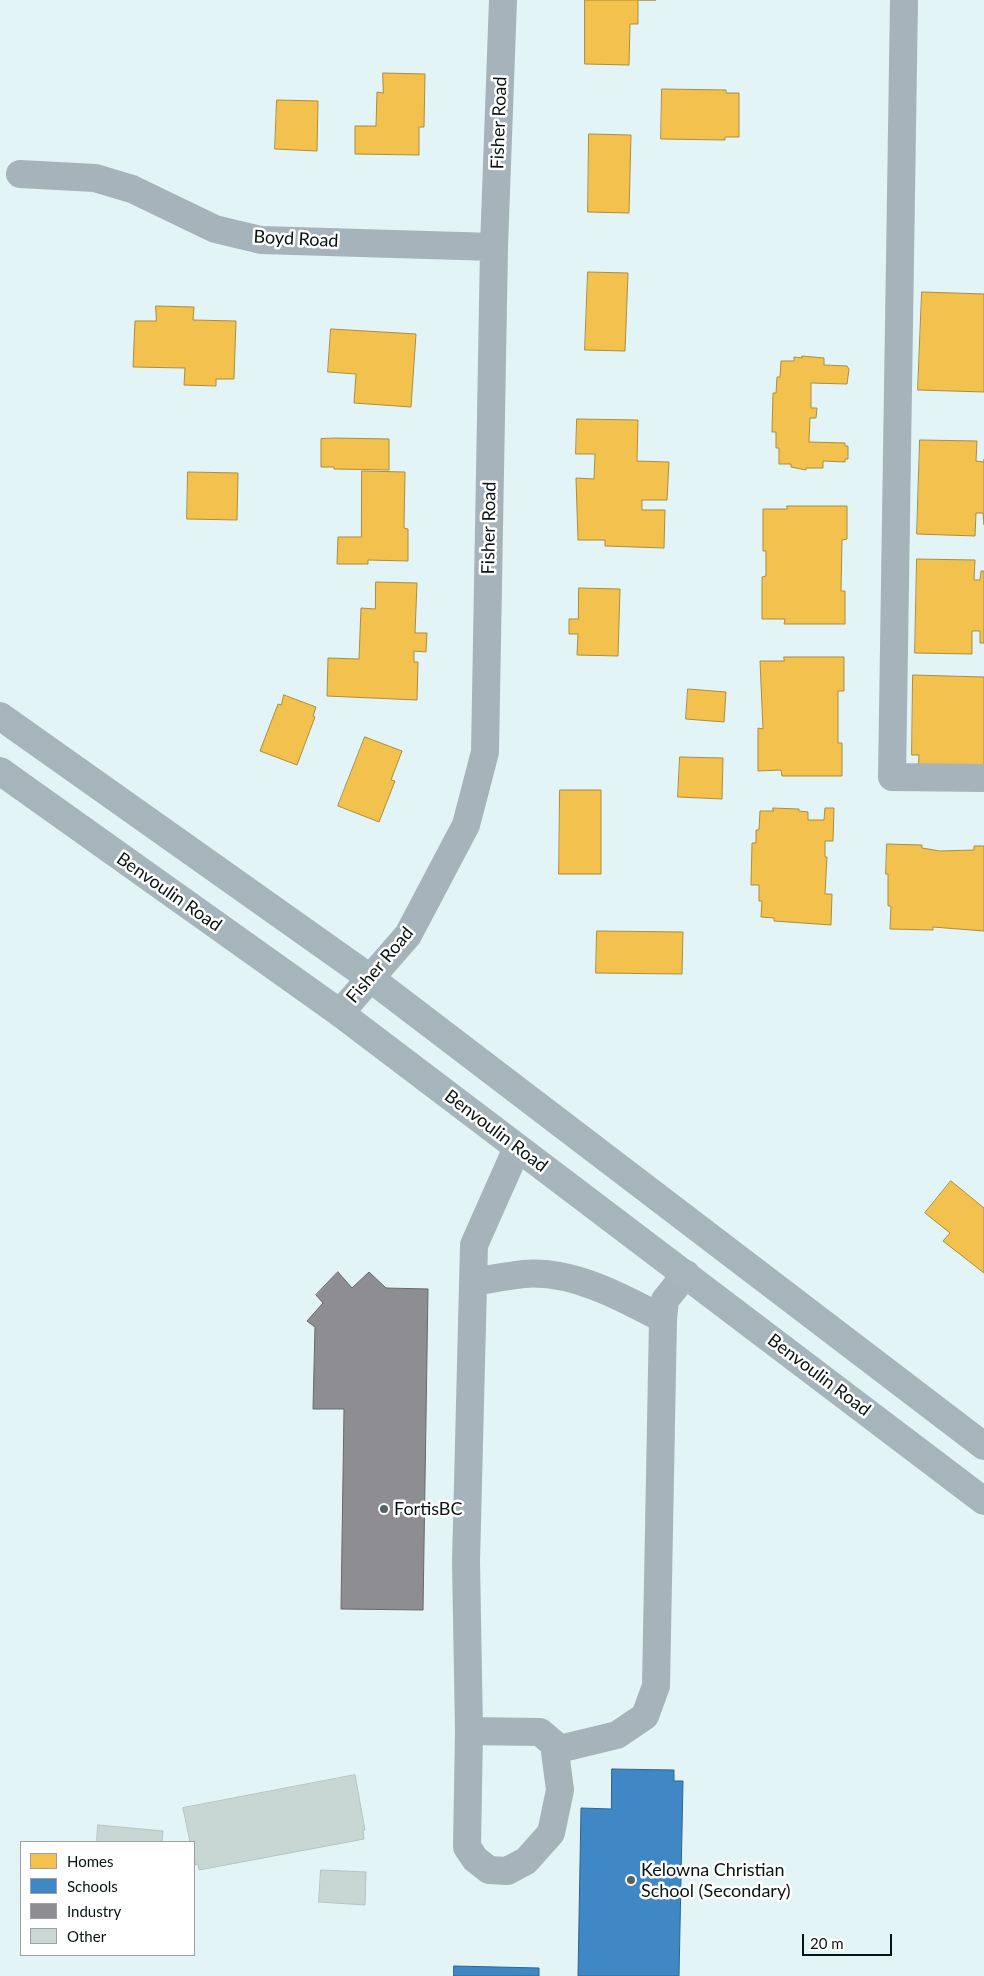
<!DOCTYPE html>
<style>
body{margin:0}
#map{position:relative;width:984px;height:1976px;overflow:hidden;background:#e2f4f6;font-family:Lato,sans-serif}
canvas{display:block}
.legend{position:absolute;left:20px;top:1841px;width:175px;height:115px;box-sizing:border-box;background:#fff;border:1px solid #9ca1a1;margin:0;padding:6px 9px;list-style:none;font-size:15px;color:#081314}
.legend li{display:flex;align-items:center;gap:10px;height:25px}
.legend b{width:25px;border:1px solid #9ca1a1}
.scale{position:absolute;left:802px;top:1934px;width:90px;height:22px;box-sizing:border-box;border:2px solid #081314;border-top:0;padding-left:6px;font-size:15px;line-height:18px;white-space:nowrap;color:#081314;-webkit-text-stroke:4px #fff;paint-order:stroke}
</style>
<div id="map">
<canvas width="984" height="1976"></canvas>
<ul class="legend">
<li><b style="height:14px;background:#f2c14e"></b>Homes</li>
<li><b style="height:14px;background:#3f88c5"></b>Schools</li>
<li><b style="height:14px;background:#8d8d92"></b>Industry</li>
<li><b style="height:14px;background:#c8d6d4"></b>Other</li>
</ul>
<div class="scale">20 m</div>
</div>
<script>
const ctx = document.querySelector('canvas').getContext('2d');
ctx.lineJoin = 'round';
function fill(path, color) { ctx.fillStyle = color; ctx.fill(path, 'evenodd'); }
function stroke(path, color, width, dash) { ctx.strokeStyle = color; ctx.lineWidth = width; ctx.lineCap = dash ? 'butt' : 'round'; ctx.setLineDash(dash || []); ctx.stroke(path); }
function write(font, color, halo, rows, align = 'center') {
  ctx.font = font + ' Lato,sans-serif'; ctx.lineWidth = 5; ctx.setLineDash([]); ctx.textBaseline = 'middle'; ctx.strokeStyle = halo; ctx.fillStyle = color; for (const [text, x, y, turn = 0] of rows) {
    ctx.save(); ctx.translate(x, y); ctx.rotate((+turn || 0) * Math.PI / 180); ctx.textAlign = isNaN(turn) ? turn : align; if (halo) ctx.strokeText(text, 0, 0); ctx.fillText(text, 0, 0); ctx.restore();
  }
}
const homes = new Path2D(`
 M585,0H656H638V24H630L629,65L585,64Z
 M383,73L425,74L424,127H419V155L355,154V126H376L377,92L383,93Z
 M662,89L726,90V93H739V137H725V140L661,139Z
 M277,100L318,101L317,151L275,149Z
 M589,134L631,135L629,213L588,212Z
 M588,272L628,273L625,351L585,350Z
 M922,292L984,294V392L918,390Z
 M156,306L194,307L193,320L236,321L234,379H216V386L184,385L185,368L133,367L135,321H156Z
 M331,329L416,334L411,407L354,403L356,374L328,372Z
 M802,356L824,358V365L847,366L849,369L847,384L811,383V408H817L816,418H810L809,442L845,443V446H848V459H845V462L823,461V468H806V470L791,467V464H779V448H776V432H772L773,393H776L777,377H780L781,361H794V357L802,358Z
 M577,419L638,420L637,461L669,462L667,500H642V510H665L664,548L605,546V540H578L576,478L594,479L595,454H576Z
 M335,438L389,439V470L334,469V467H321V439Z
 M920,440L977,441L976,461L984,462V459V525L983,513H976L975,536L917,534Z
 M362,471L405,472L404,528L408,529V561L368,560V564H337L338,537H361Z
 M188,472L238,473L237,520L187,519Z
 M787,506H847V539L842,540L841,591H845V624H784L785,619H762V577L766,576V551H763V509H787Z
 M917,559L975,560L974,580H980L981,571H984V643H980V631H972V654L915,653Z
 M376,582L417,583L415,633H427L426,652L414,651V662H418L417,700L327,696L328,658L359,659L361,608L375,609Z
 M579,588L620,589L618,656L577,655L578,634H569V619H578Z
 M784,657H844V691H838V743H842V776H782L781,770L758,771V728L763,729L760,661H784Z
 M913,675L984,677V776L918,774L919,755H912Z
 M688,689L726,692L724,722L686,719Z
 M284,695L316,707L313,716L315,717L297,765L260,751L278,704L281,705Z
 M365,737L402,751L391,780L395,781L379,822L338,806Z
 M680,757L723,758L722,799L678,797Z
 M560,790H601V874H559Z
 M773,808L799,809V811L808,812V820H824L825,808H834L833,841H825V857H827L825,894H832L831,925L774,921V918L761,917L762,901H759V885H751L752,843H756V830H759L760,811H773Z
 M887,844L922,845V848L940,851L974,850V846H984V931L933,927V930L890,929L891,906H888V874H886Z
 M597,931L683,932L682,974L596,973Z
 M951,1181L984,1208V1273L943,1241L950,1233L925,1213Z`);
fill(homes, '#f2c14e');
stroke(homes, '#ac8d3d', 1);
const schools = new Path2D(`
 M612,1769L674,1770V1781H683L679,1976H578L581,1808L611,1809Z
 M454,1966L539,1968V1976H454Z`);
fill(schools, '#3f88c5');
stroke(schools, '#2e6590', 1);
const industry = new Path2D(`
 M338,1272L352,1288L369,1272L386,1288L428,1289L423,1610L341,1609L344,1409H313L315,1327L307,1321L323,1303L316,1295Z`);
fill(industry, '#8d8d92');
stroke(industry, '#65686c', 1);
const building = new Path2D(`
 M355,1775L365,1830H363L364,1839L199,1870L198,1864L195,1865L194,1842H190L183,1808Z
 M98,1825L163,1831L162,1842H97Z
 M321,1870L366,1872L365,1905L319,1902Z`);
fill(building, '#c8d6d4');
stroke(building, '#b5c3c2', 1);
stroke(new Path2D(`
 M904,0L892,777L984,778
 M20,174L95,178L132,189L215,229L261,240L494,247
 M340,1013L408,935L466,825L485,752L494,247L503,0
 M474,1282C490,1279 507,1276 524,1274C572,1270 622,1297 663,1319
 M469,1731L540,1732L554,1744L560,1790L551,1833L526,1861L507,1871L489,1870L475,1859L467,1847L469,1731L466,1562L474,1245L517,1148
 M555,1750L617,1735L645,1716L656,1686L663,1319L665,1300L686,1274`), '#a6b3ba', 28);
stroke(new Path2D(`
 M0,716L370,978L984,1446
 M0,771L340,1013L984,1501`), '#a5b5bb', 28);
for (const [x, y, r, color] of [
 [384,1509,5,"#546263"],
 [631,1880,5,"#546263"]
]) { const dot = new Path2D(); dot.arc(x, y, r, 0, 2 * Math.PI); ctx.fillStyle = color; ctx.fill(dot); stroke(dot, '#fff', 2); }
write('18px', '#081314', '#fff', [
 ["Fisher Road",499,123,-88],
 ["Boyd Road",296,239,3],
 ["Fisher Road",489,528,-89],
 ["Benvoulin Road",169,892,35],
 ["Fisher Road",380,965,-50],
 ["Benvoulin Road",496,1131,37],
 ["Benvoulin Road",819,1375,37]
]);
write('18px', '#081314', '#fff', [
 ["FortisBC",394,1509],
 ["Kelowna Christian",641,1870],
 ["School (Secondary)",641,1891]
], 'left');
</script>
